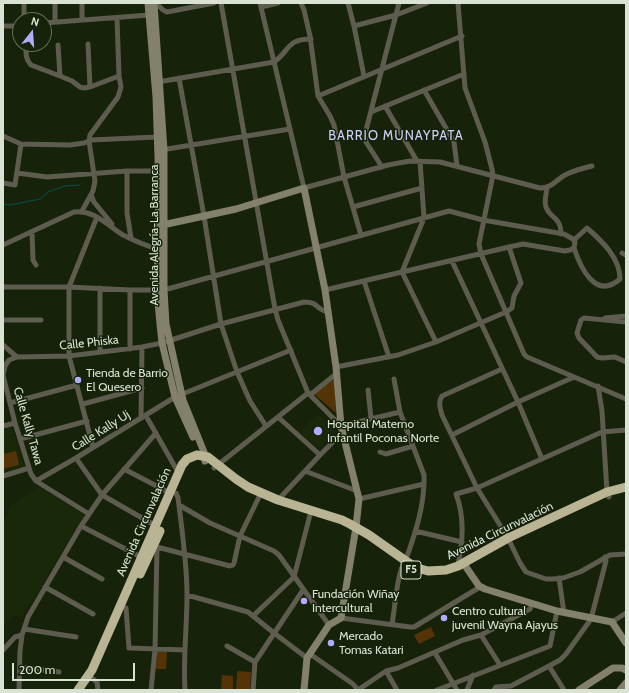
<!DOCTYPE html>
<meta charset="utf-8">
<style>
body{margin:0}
#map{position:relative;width:629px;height:693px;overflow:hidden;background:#16220a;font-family:Cabin,sans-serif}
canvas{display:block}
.frame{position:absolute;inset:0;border:4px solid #dae3d3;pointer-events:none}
.north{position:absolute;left:12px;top:12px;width:40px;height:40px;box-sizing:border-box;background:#16220a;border:1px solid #646f5a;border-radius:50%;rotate:17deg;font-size:11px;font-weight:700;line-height:16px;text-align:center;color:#dae3d3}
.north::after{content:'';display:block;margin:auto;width:14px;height:18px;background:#b1adfa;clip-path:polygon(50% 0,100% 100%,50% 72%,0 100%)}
.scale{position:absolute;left:12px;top:663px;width:123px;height:18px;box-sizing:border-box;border:2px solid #dae3d3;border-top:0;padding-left:5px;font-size:12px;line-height:14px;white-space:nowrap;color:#dae3d3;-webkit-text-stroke:3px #16220a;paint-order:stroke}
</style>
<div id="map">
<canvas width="629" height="693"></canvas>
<div class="frame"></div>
<div class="north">N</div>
<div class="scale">200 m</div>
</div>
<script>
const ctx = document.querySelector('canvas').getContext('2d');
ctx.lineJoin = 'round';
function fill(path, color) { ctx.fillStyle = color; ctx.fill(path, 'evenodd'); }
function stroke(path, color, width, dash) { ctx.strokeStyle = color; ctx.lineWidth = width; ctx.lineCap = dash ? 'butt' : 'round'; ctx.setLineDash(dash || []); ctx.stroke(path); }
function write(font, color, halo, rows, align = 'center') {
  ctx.font = font + ' Cabin,sans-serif'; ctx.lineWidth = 3; ctx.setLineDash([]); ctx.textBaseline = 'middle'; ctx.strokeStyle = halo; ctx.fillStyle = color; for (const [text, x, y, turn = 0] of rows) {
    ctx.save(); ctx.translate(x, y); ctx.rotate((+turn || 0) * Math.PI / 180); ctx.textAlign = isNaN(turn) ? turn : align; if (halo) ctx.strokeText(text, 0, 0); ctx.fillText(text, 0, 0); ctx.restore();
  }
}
fill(new Path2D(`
 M318,414L335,431L318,449L300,432Z
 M12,427L24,466L3,473V429Z
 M39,487L85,515L23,616H13L8,620L3,628V522L12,504Z`), '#192809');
fill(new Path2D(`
 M331,381H334L336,413L314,394Z
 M16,451L19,465L3,469V454Z
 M431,627L435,636L419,644L414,635Z
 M157,652H167L166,669H156Z
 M237,671L251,672L250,690H236Z
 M222,675L233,676V690H221Z`), '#543406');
stroke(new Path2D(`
 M3,204L10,205L40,199L48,192L65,186L80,185`), '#025251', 1);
stroke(new Path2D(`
 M55,3V22
 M82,3V19
 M156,3L163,10L167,12L214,3
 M221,3L275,309L278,320L308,393L341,426L400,412
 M260,3L304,188L388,165L410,161L440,162L540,188C552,188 556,180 565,175C573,171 583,168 592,166
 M301,3L304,10L310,36L318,96L330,116L334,125L344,177L361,235
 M348,3L354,26L364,76
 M458,3L465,88L485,142L492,169L493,175L479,244L481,254L524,354L527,357L626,399
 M24,4V20
 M261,7L278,3
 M44,23L149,15
 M3,26H20
 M354,26L396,15L427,3
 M26,44C26,52 25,59 31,65L60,76L72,81L80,87L84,88L90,87L119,76L117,18
 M88,44L90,87
 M58,45L60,76
 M179,78L204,216L221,324L237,372L250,401L266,426
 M158,82L274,62C290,51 286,39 311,39
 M424,90L454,142L457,166
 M318,96L462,36
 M385,106L417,161
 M371,112L464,74
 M3,136L21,144L70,145L84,143L91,140L157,137
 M161,150L290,129
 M420,161L424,218L402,272L436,342
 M382,167L366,142L365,134L399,3
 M127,171H162
 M17,173L47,177L127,171V213L131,238
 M3,183L15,185L21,144
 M547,188C546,194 544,202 546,207C550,219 561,216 561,234
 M91,195L94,202L112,224
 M353,207L422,188
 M82,211L93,191L95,181L89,141L90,135L118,97L121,87L119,76
 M32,232L33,260L36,265
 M574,240L587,228C602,241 620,258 620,279C595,301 580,266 574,248
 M3,245L74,212C94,209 108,226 123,235C133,240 150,248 161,249
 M622,253L626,255
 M452,261L518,402L542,459
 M364,281L389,357
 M3,287H69L130,290H164L449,211L483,220L564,234L573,239L575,242L574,248L570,250L565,251L523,244L509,247L521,283L514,296L512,308L506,312L436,342L398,355L336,367
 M325,290L509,247
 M605,318L626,316
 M3,320H41
 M626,322L584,318L581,320L577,333L579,338L597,357L602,358L615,357L626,362
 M3,345L17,357
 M130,349V290
 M100,352V288
 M502,369L442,396C438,402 440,408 442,415L477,488L508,538L520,563L526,572L546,579H553L563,578L580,572L610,555L626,554
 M598,386L602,411L607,492L609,497
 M368,390L371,418
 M310,395L336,374
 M10,403L77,385
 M83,404L142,388
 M146,416L178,472
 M278,417L320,455L278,500
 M141,418L142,347
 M3,426L15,423
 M452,435L518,402L574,377
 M20,439L87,421
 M93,447L69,356V287L97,217
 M380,452L386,454L413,446
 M320,455L342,433
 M76,458L102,495L156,526
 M214,468L308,393
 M124,469L170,493
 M305,471L357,491
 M3,476L29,468
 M36,481L76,458L175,397L291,350
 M176,493L178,498C182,530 187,563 187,595C187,627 183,658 185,690
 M359,499L424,484
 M179,505L210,523L274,551L279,555L329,625
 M89,514L36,481L31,474L15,423L3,375L5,366L9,360L17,357L69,356L142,347L162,343L221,324L304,302C320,302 314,309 328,312
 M81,526L141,557
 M415,531L462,542
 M154,544L157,547L230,566L233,565L234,563L240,536L261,493
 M63,557L102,579
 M458,565C463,542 465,517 456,494L477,488L602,432L626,430
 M559,578L564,613
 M45,587L93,614
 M187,595L248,612L274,633L307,658
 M126,608L129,648L185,650
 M253,616L294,577L311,511
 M341,618L410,627H414L480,587
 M612,622L626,613
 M392,624C395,608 396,585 401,570C402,566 405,563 406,559C416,532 425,503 424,475L400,412L394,379
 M24,629L76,637
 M481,635L500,665
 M227,646L255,662
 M3,650L15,637L22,635
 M435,653L457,690
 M310,654L353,684L358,690
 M549,666L564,690
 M20,667L59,672
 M386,671L397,690
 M89,676L97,682L98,690
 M19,690L20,651L22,635L28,617L81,526L102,495L156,433
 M151,690L155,650L157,547
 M253,690L255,662L303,590
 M358,690L386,671L398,668L463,640L481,635L530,609L532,604
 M437,690L550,646L557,611
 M467,690L473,675
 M494,690L496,687L511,686L549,666L560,660L566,654L591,619L606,561L605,557`), '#5e5c4f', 5);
stroke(new Path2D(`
 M148,3L156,97L159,187L157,291L160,324L162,343L175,397L193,437
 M154,3L164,150V290L166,324L183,400L204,452L205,461
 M158,226L236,209L304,188L325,290L336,367L341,426L359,499L356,527L341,618L329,625L307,658L304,690
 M466,567L479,586L485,589L557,611L612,622L626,643
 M579,690L613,668H622L626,670
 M620,690L626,683`), '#83806b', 7);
stroke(new Path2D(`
 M140,574L160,531
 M78,690L92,670L182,465L187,459L197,455L208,457L236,479L248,487L278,500L342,520L350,524L369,535L406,561L417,568L428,571L446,570L458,566L508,538L607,492L626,487`), '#b9b493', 9);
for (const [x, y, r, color] of [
 [78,380,4,"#b1adfa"],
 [318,431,5,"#b1adfa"],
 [304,601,4,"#b1adfa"],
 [444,618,4,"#b1adfa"],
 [331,643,4,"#b1adfa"]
]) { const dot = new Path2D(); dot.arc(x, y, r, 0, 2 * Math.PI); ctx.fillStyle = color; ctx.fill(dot); stroke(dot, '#16220a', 1.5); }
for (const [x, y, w] of [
 [411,570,20]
]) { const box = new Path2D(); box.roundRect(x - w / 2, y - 9, w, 18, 3); ctx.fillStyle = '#16220a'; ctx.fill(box); stroke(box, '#dae3d3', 1); }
write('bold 11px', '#dae3d3', null, [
 ["F5",411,570]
]);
write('12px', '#dae3d3', '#16220a', [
 ["Avenida Alegría-La Barranca",154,235,-90],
 ["Calle Phiska",89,343,-6],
 ["Calle Kally Tawa",28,426,74],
 ["Calle Kally Uj",101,431,-32],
 ["Avenida Circunvalación",144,522,-66],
 ["Avenida Circunvalación",500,531,-26]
]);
write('12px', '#dae3d3', '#16220a', [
 ["Tienda de Barrio",86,373],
 ["El Quesero",86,387],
 ["Hospital Materno",327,424],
 ["Infantil Poconas Norte",327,438],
 ["Fundación Wiñay",312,594],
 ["Intercultural",312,608],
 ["Centro cultural",452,611],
 ["juvenil Wayna Ajayus",452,625],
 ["Mercado",339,636],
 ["Tomas Katari",339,650]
], 'left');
ctx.letterSpacing = '1px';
write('13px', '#cecefa', '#16220a', [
 ["BARRIO MUNAYPATA",396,136]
]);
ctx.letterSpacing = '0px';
</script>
